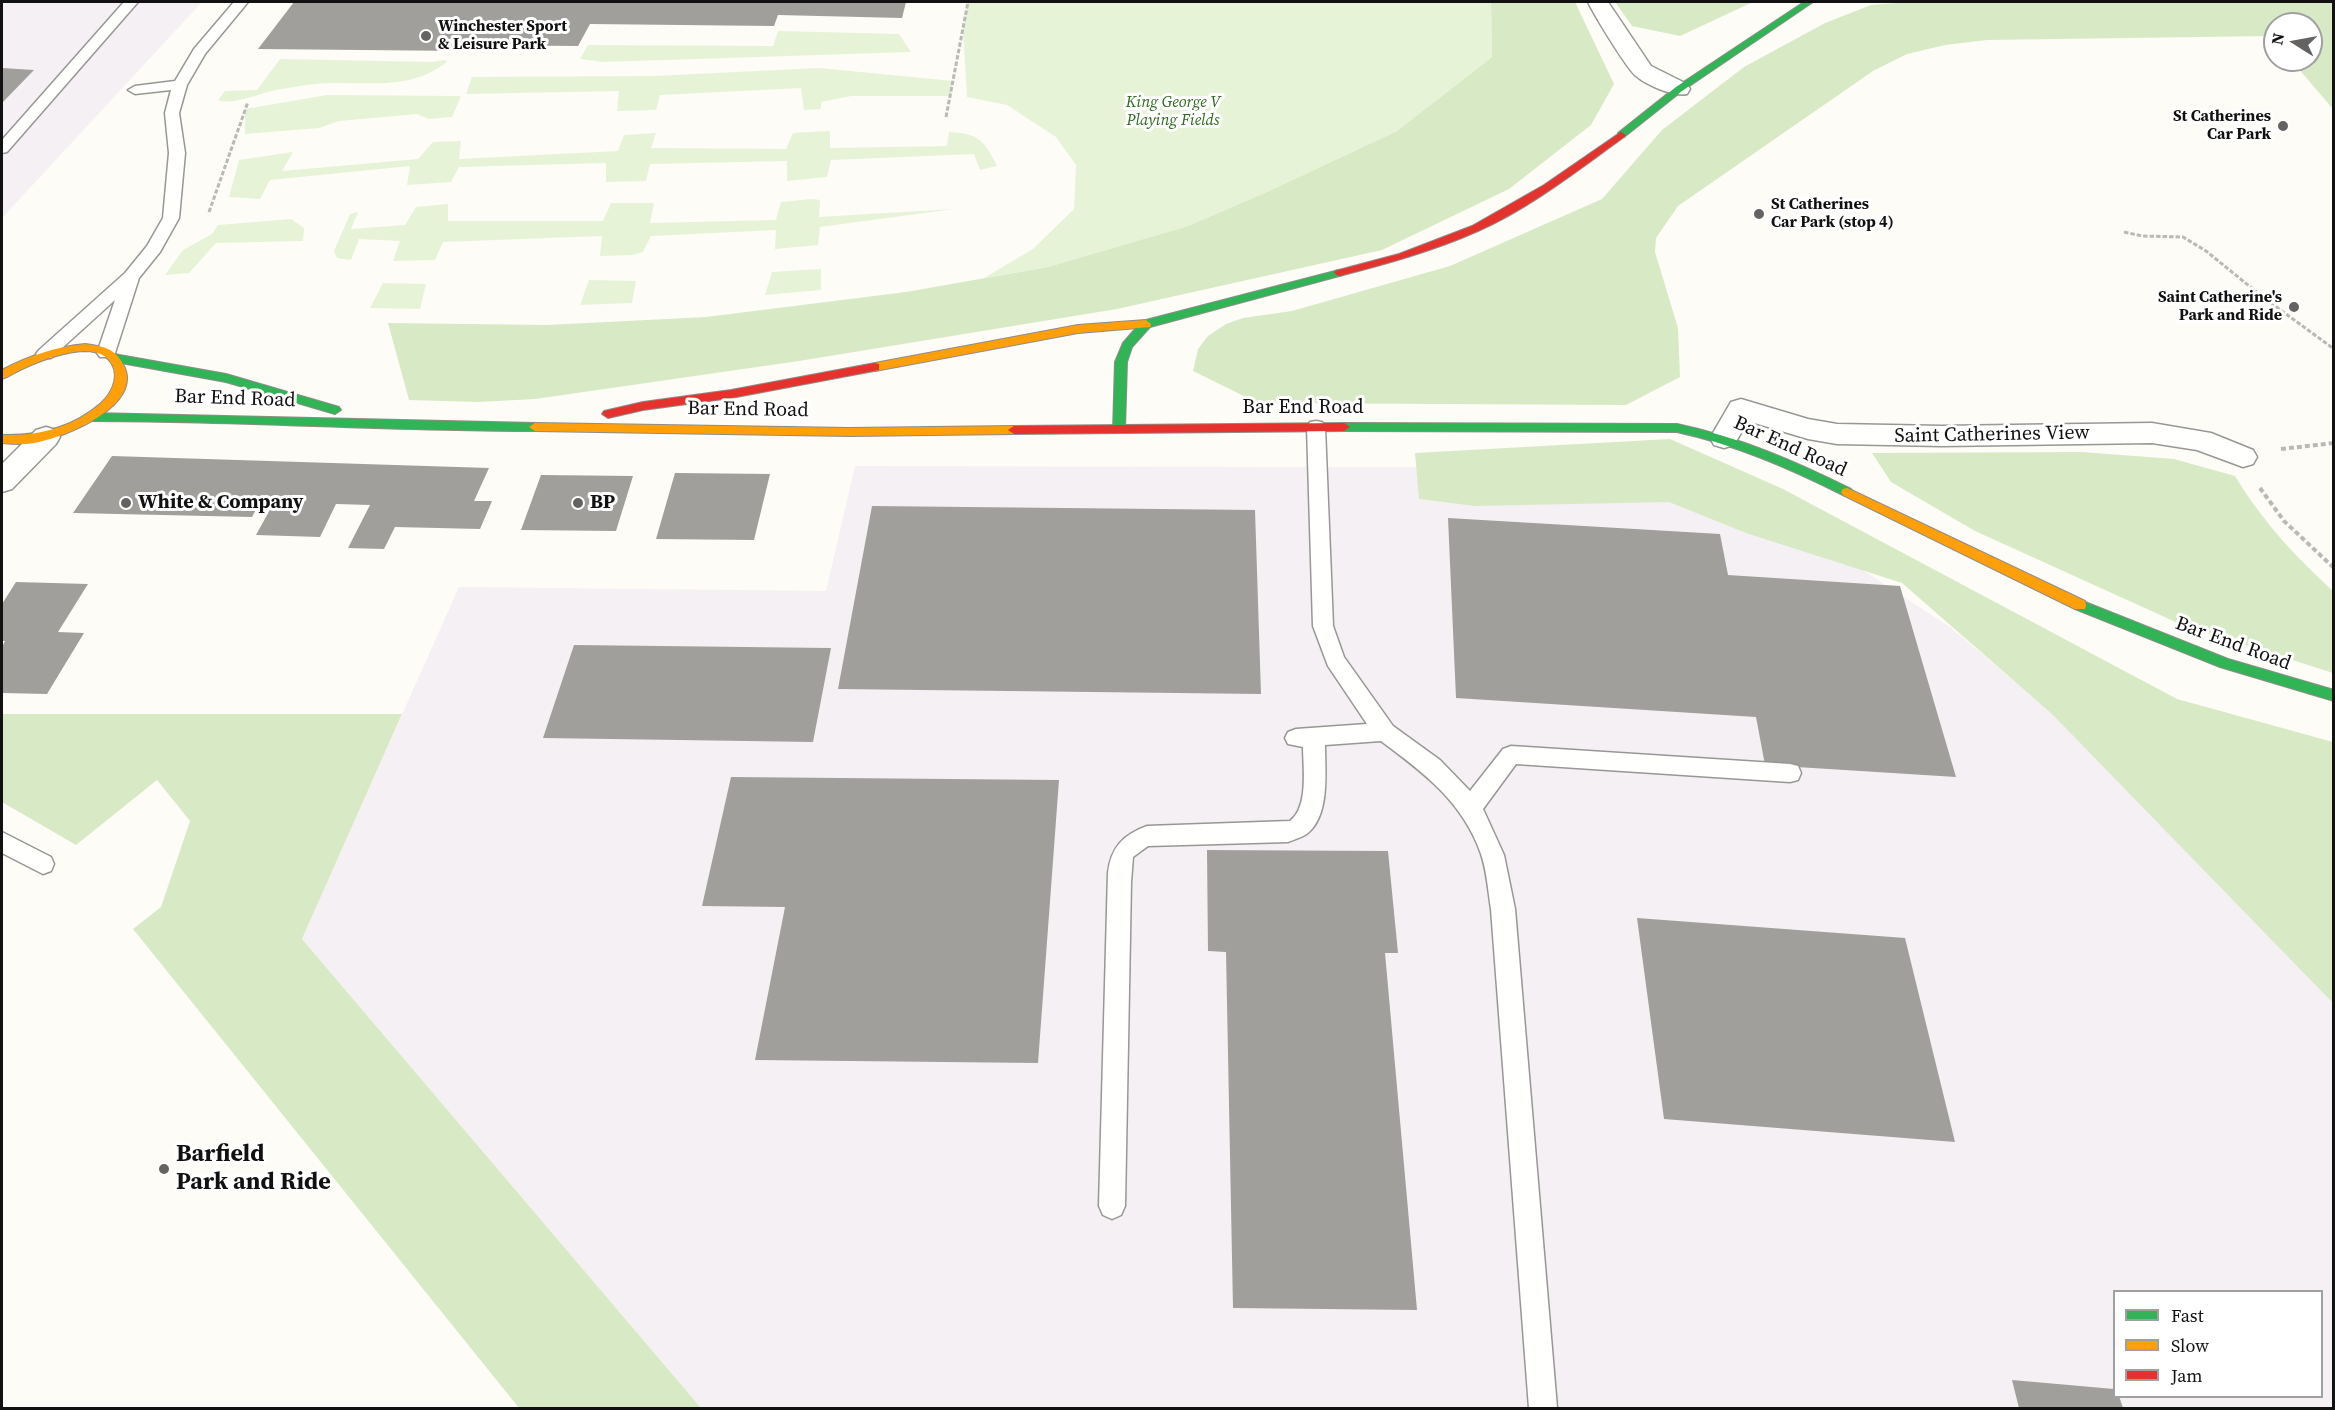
<!DOCTYPE html>
<style>
body{margin:0}
#map{position:relative;width:2335px;height:1410px;overflow:hidden;background:#fdfcf7;font-family:"Source Serif 4",serif}
canvas{display:block}
.frame{position:absolute;inset:0;border:3px solid #111;pointer-events:none}
.legend{position:absolute;left:2113px;top:1290px;width:210px;height:108px;box-sizing:border-box;background:#fff;border:2px solid #a0a0a0;margin:0;padding:8px 10px;list-style:none;font-size:18px;color:#111}
.legend li{display:flex;align-items:center;gap:12px;height:30px}
.legend b{width:30px;border:2px solid #a0a0a0}
.north{position:absolute;left:2263px;top:12px;width:60px;height:60px;box-sizing:border-box;background:#fff;border:2px solid #a0a0a0;border-radius:50%;rotate:281deg;font-size:16px;font-weight:700;line-height:24px;text-align:center;color:#111}
.north::after{content:'';display:block;margin:auto;width:21px;height:27px;background:#646362;clip-path:polygon(50% 0,100% 100%,50% 72%,0 100%)}
</style>
<div id="map">
<canvas width="2335" height="1410"></canvas>
<div class="frame"></div>
<ul class="legend">
<li><b style="height:8px;background:#30b455"></b>Fast</li>
<li><b style="height:8px;background:#ff9f0a"></b>Slow</li>
<li><b style="height:8px;background:#e5322d"></b>Jam</li>
</ul>
<div class="north">N</div>
</div>
<script>
const ctx = document.querySelector('canvas').getContext('2d');
ctx.lineJoin = 'round';
function fill(path, color) { ctx.fillStyle = color; ctx.fill(path, 'evenodd'); }
function stroke(path, color, width, dash) { ctx.strokeStyle = color; ctx.lineWidth = width; ctx.lineCap = dash ? 'butt' : 'round'; ctx.setLineDash(dash || []); ctx.stroke(path); }
function write(font, color, halo, rows, align = 'center') {
  ctx.font = font + ' "Source Serif 4",serif'; ctx.lineWidth = 6; ctx.setLineDash([]); ctx.textBaseline = 'middle'; ctx.strokeStyle = halo; ctx.fillStyle = color; for (const [text, x, y, turn = 0] of rows) {
    ctx.save(); ctx.translate(x, y); ctx.rotate((+turn || 0) * Math.PI / 180); ctx.textAlign = isNaN(turn) ? turn : align; if (halo) ctx.strokeText(text, 0, 0); ctx.fillText(text, 0, 0); ctx.restore();
  }
}
fill(new Path2D(`
 M2,2H202L2,218Z
 M855,466L1706,468L1950,627L2333,950V1408H701L302,939L459,587L826,591ZM2114,1292H2322V1396H2114Z`), '#f5f0f3');
fill(new Path2D(`
 M968,2H1491L1492,57L1397,131L1267,192L1188,226L1048,267L984,278L1033,249L1074,209L1076,165L1056,137L1007,105L967,97L963,31Z
 M778,31L899,34L911,52L603,62L580,59L588,45L773,46Z
 M280,59L432,62L445,60L447,62C410,90 373,82 331,83C312,83 294,87 276,90C261,93 230,106 218,100L225,91L257,90Z
 M819,68L953,81L951,96H851L821,102V109L804,110L801,88L660,95L656,110L617,111L619,91L466,94L472,77L654,76Z
 M327,95L461,96L452,117L429,119L417,114L339,121L319,128L245,134V109Z
 M830,131V148L947,146L949,132C978,133 985,141 997,166L980,170L974,154L831,160L827,177L787,181V161L650,164L646,181L606,182V163L459,167L451,182L407,185L410,166L270,180L260,199L229,197L239,160L293,152L282,171L418,159L433,142L461,141L459,159L618,151L624,135L656,133L651,148L786,149L793,133Z
 M812,199L820,200L819,217L954,209L820,227L818,245L775,249L776,230L651,236L643,252L632,255L600,256L602,236L443,242L435,260L393,261L400,241L359,239L351,260L337,258L334,251L350,214L358,212L351,229L405,225L416,207L448,204V221H603L611,203H654L650,223L776,220L781,202Z
 M291,219L304,228L303,241L216,243L189,273L165,275L183,250L212,234L218,225Z
 M821,269V290L765,295L772,272Z
 M589,280L636,281L632,303L580,305Z
 M383,283L426,284L420,309L370,308Z`), '#e7f3d7');
fill(new Path2D(`
 M1491,2H1575L1614,84L1591,125L1509,189L1382,250L1117,309L799,361L535,399L478,402L409,400L388,323L547,325L706,317L906,292L1048,267L1188,226L1267,192L1397,131L1492,57Z
 M1615,2H1753L1680,36L1632,26Z
 M1911,2H2333V109L2291,60H2311V24H2275V42L2269,36L1987,40L1945,45L1907,54L1873,71L1678,206L1656,238L1655,252L1678,328L1680,377L1626,405L1258,403L1193,371L1198,349L1208,336L1226,324L1243,318L1292,311L1450,266L1602,199L1662,130L1744,67L1825,23L1871,5Z
 M1670,439L1783,489L2177,699L2333,742V1003L2052,714L1902,583L1746,533L1669,502L1475,506L1419,499L1415,453Z
 M2082,452L2174,459L2235,476C2263,522 2294,555 2333,591V673L2180,624L1975,531L1891,482L1872,453Z
 M2,714H402L302,939L701,1408H519L133,929L161,907L190,821L157,780L76,845L2,802Z`), '#d8eac5');
fill(new Path2D(`
 M294,2H906L902,18L778,15L774,26L590,24L578,46L467,45L465,51L258,49Z
 M2,68L34,70L2,103Z
 M112,456L489,468L474,501H492L480,529L395,527L384,549L348,548L370,505L336,504L320,537L256,535L273,504H259L252,517L73,513Z
 M675,473L770,474L754,540L656,539Z
 M541,475L633,476L616,531L521,530Z
 M872,506L1255,510L1261,694L838,689Z
 M1448,518L1720,534L1728,575L1900,586L1956,777L1765,765L1756,717L1456,698Z
 M16,582L88,584L58,632L84,633L47,694L2,693V647L5,641H2V604Z
 M574,645L831,648L813,742L543,738Z
 M731,777L1059,780L1038,1063L755,1060L785,907L702,906Z
 M1207,850L1388,851L1398,953H1385L1417,1310L1233,1308L1226,952L1208,951Z
 M1637,918L1905,938L1955,1142L1664,1119Z
 M2012,1380L2114,1389V1396H2119L2123,1408H2019Z`), '#a19f9c');
const lane = new Path2D(`
 M124,2H138L7,152L2,153V140Z
 M234,2H248L205,54L187,85L179,113L185,153L179,218L160,252L139,278L115,353L112,357H100L97,353L115,300L51,358H39L36,354L39,350L125,273L147,246L163,218L169,153L165,113L171,90L135,94L128,90L135,86L175,81L194,49Z
 M1316,421L1322,422L1325,427L1333,626L1344,657L1393,726L1440,760L1470,791L1503,749L1511,746L1790,764L1798,766L1801,773L1798,780L1790,782L1516,764L1483,809L1504,855L1515,909L1557,1408H1529L1491,909C1488,891 1487,871 1481,854C1463,802 1424,773 1381,741L1325,745C1325,770 1330,813 1309,832C1304,837 1295,839 1288,842L1148,846L1133,857L1131,882L1125,1206L1121,1215L1112,1219L1103,1215L1099,1206L1108,873C1111,847 1123,835 1147,826L1290,821C1309,807 1303,767 1303,747L1288,744L1285,738L1288,732L1296,729L1367,724L1328,666L1313,626L1307,427L1310,422Z
 M2,832L51,857L54,864L51,871L43,874L2,853Z`);
const street = new Path2D(`
 M1588,2H1608L1651,66L1687,84L1690,89L1687,94C1674,97 1646,85 1636,76C1627,69 1593,13 1588,2Z
 M1741,399L1808,419L1837,424L1942,426L2152,423L2211,433L2253,450L2257,457L2253,464L2243,467L2197,450L2152,443L1942,446L1837,444L1808,439L1748,421L1734,445L1724,448L1714,445L1710,438L1731,402Z
 M46,427L56,430L60,437L56,444L12,489L2,492V464L36,430Z`);
const fast = new Path2D(`
 M1804,2H1813L1682,91L1624,137H1618V133L1676,87Z
 M1339,270L1343,271V275L1150,327L1132,347L1127,362L1125,430L1123,433H1115L1113,430L1115,362L1123,343L1142,321Z
 M114,354L226,374L339,407L341,410L335,414L226,382L110,361L108,358Z
 M92,413L535,423L541,427L535,431C387,431 240,421 92,421L86,417Z
 M1344,423L1677,424C1739,437 1795,461 1851,489L1853,492L1847,496L1843,495C1789,468 1736,445 1677,432L1344,431L1338,427Z
 M2080,600L2228,659L2334,690V701L2220,667L2075,609L2074,605L2075,601Z`);
const slow = new Path2D(`
 M1146,320L1151,324L1150,327L1078,333L875,371L869,367L875,363L1078,325Z
 M85,344C102,346 115,348 123,364C146,405 64,438 34,443C23,445 12,444 2,443V435C38,436 72,428 100,404C124,383 119,351 84,351C63,352 42,360 22,369C15,372 9,377 2,379V370C28,356 55,347 85,344Z
 M535,423L849,428L1014,426L1020,430L1014,434L849,436L535,431L529,427Z
 M1847,488L2085,601L2086,605L2085,609H2075L1843,495L1841,492L1843,489Z`);
const jam = new Path2D(`
 M1621,132L1626,135L1624,137C1578,170 1530,208 1478,231C1433,251 1386,264 1339,276L1334,273L1335,271L1399,254L1472,226L1544,185Z
 M875,363L879,364V370L731,398L643,410L608,418L602,414L604,411L643,402L731,390Z
 M1344,423L1350,427L1344,431L1014,434L1008,430L1014,426Z`);
stroke(lane, '#979795', 3);
stroke(street, '#979795', 3);
stroke(fast, '#8e8d8b', 2);
stroke(slow, '#8e8d8b', 2);
stroke(jam, '#8e8d8b', 2);
stroke(new Path2D(`
 M946,117L968,2
 M209,212L248,102
 M2124,232L2142,236L2183,237L2206,251L2264,298L2334,349`), '#b9b9b8', 3, [4.5, 2]);
stroke(new Path2D(`
 M2281,449L2334,443
 M2260,488L2284,521L2334,568`), '#b9b9b8', 4, [5, 3]);
fill(lane, '#fffffe');
fill(street, '#fffffe');
fill(fast, '#30b455');
fill(slow, '#ff9f0a');
fill(jam, '#e5322d');
for (const [x, y, r, color] of [
 [426,36,6,"#646362"],
 [2283,126,6,"#646362"],
 [1759,214,6,"#646362"],
 [2294,307,6,"#646362"],
 [126,503,6,"#646362"],
 [578,503,6,"#646362"],
 [164,1169,6,"#646362"]
]) { const dot = new Path2D(); dot.arc(x, y, r, 0, 2 * Math.PI); ctx.fillStyle = color; ctx.fill(dot); stroke(dot, '#fff', 2); }
write('bold 16px', '#111', '#fff', [
 ["Winchester Sport",438,27],
 ["& Leisure Park",438,45],
 ["St Catherines",2271,117,"right"],
 ["Car Park",2271,135,"right"],
 ["St Catherines",1771,205],
 ["Car Park (stop 4)",1771,223],
 ["Saint Catherine's",2282,298,"right"],
 ["Park and Ride",2282,316,"right"]
], 'left');
write('italic 16px', '#2f6b1f', '#fff', [
 ["King George V",1173,103],
 ["Playing Fields",1173,121]
]);
write('20px', '#111', '#fff', [
 ["Bar End Road",235,399,2],
 ["Bar End Road",1303,408],
 ["Bar End Road",748,410,1],
 ["Saint Catherines View",1992,435,-1],
 ["Bar End Road",1790,447,24],
 ["Bar End Road",2233,644,20]
]);
write('bold 20px', '#111', '#fff', [
 ["White & Company",138,503],
 ["BP",590,503]
], 'left');
write('bold 24px', '#111', '#fff', [
 ["Barfield",176,1155],
 ["Park and Ride",176,1183]
], 'left');
</script>
